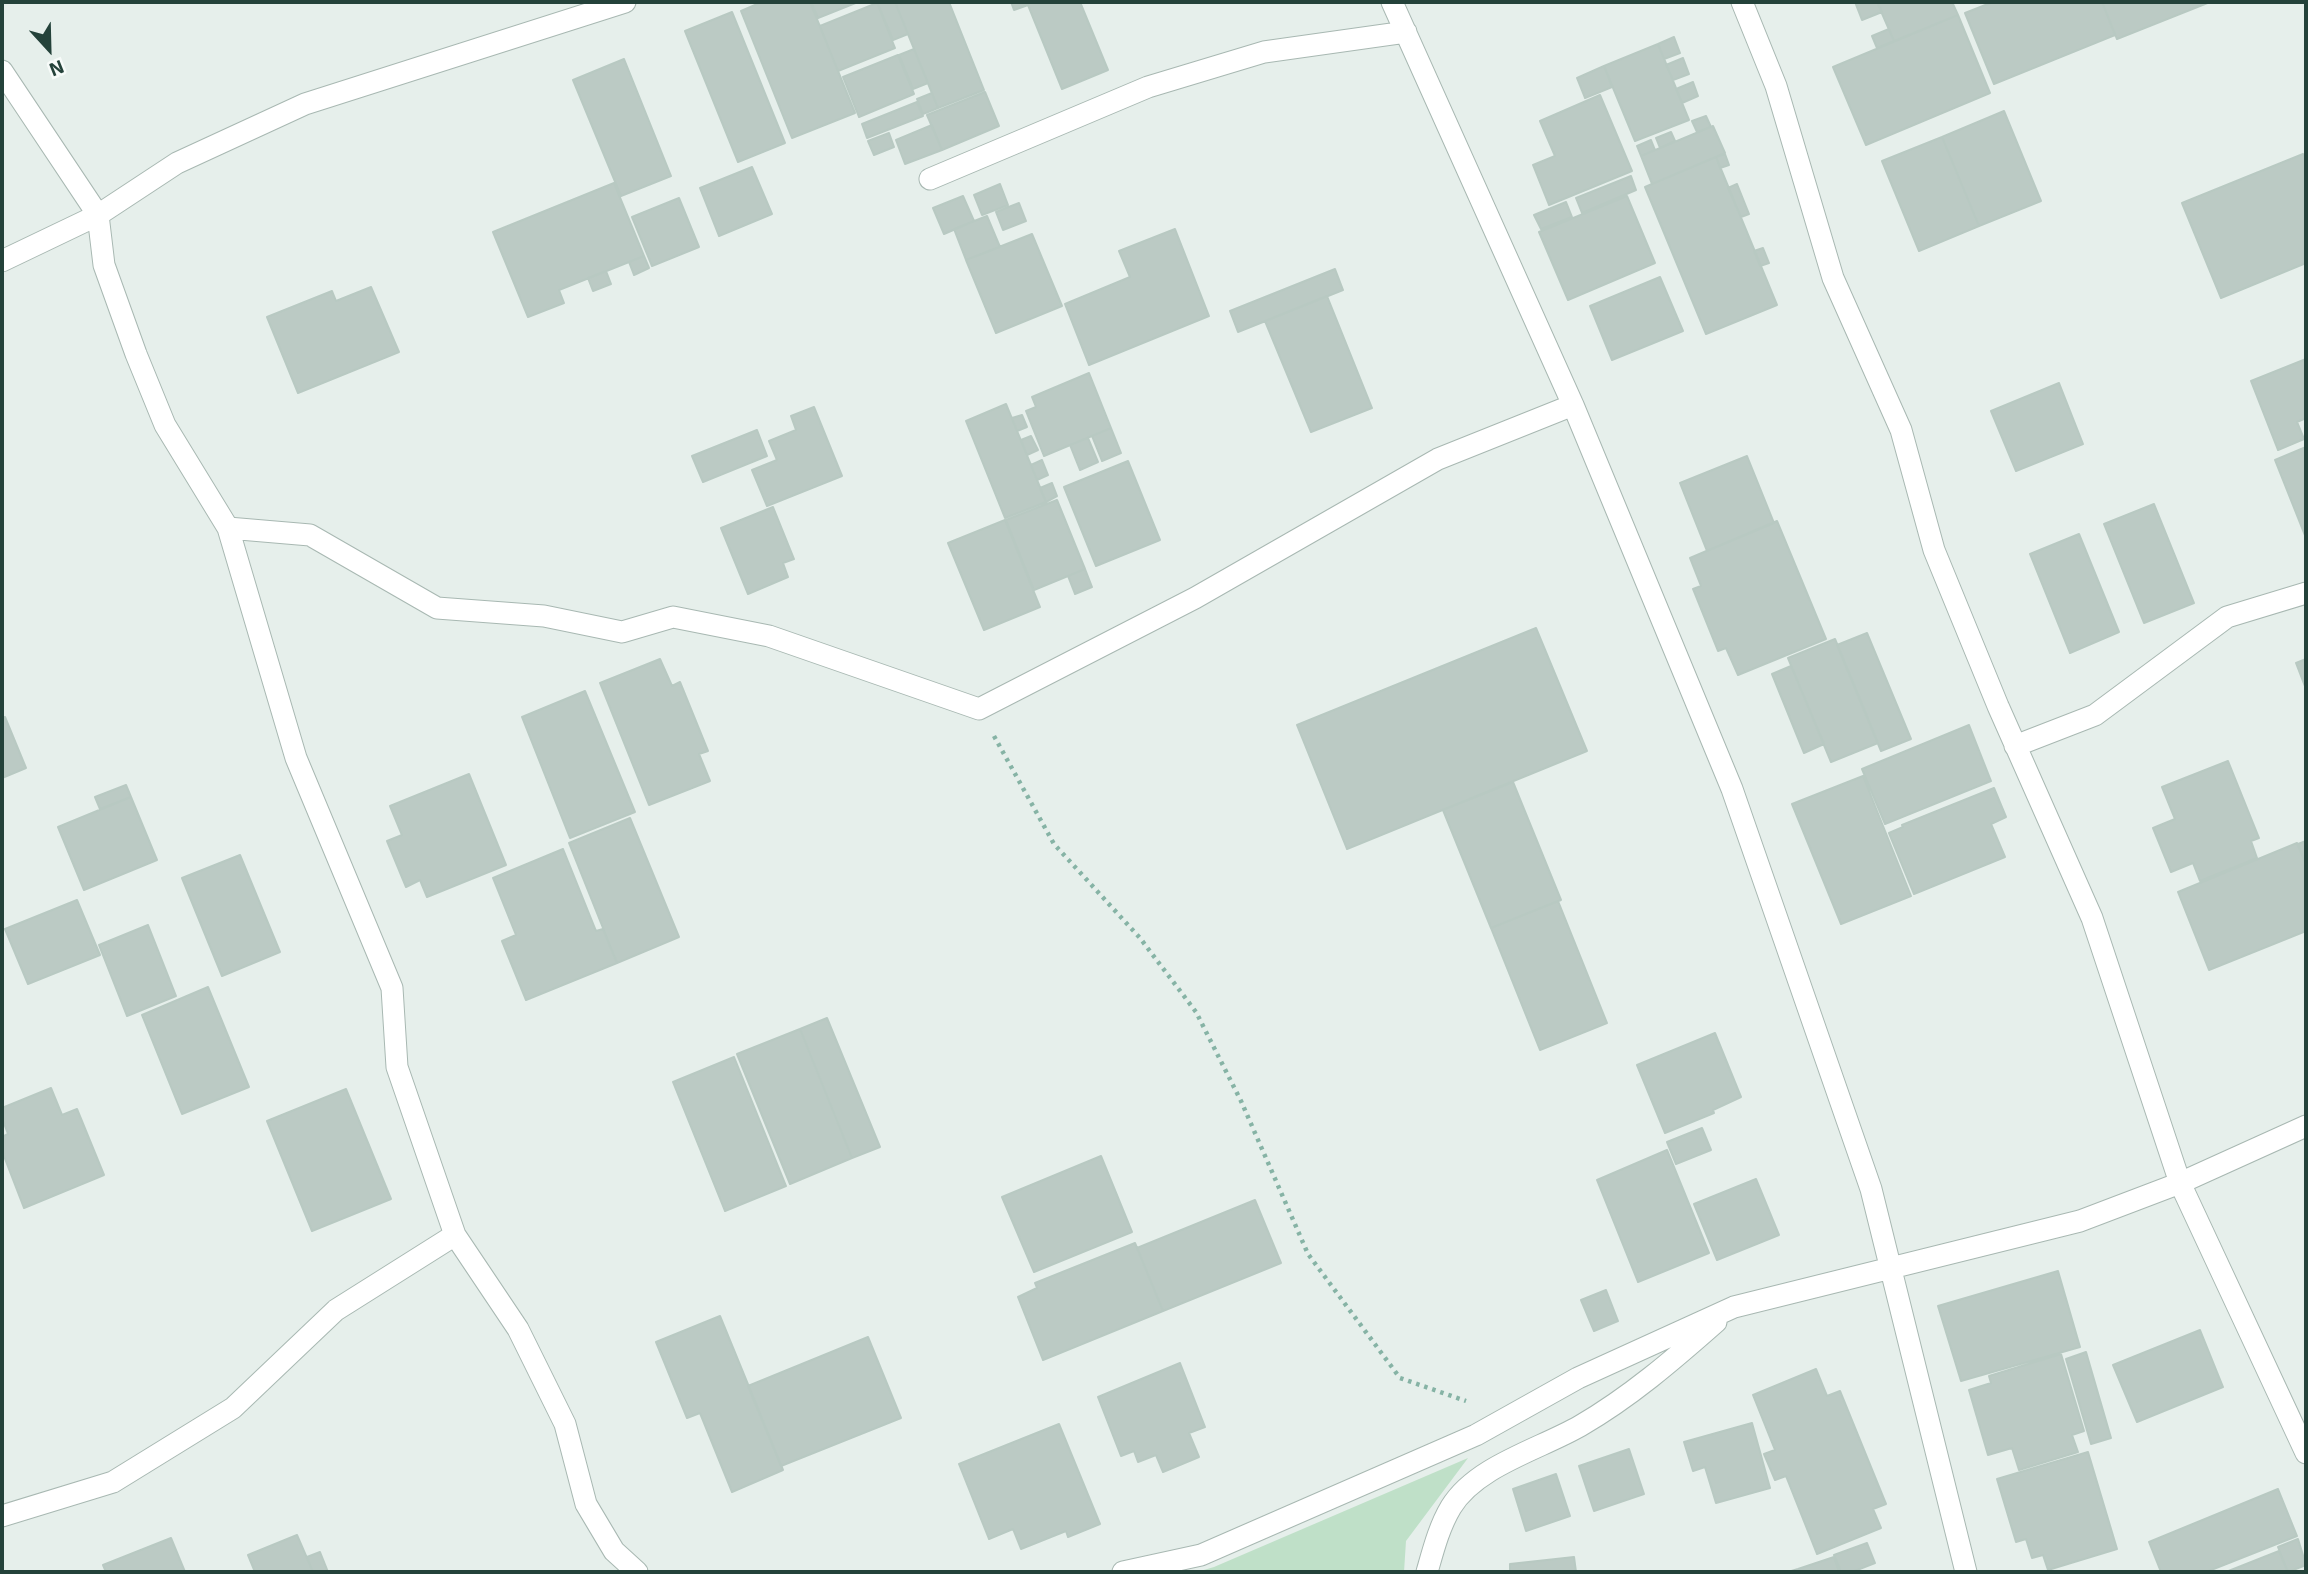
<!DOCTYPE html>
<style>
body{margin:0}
#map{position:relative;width:2308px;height:1574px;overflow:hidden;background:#e6efeb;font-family:"Exo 2",sans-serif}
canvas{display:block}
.frame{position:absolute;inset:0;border:4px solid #24423a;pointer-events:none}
.north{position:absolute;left:14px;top:14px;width:70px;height:70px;-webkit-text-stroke:5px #f7fbf9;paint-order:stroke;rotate:158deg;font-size:19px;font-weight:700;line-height:28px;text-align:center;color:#24423a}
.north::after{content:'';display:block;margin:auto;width:24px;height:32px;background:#24423a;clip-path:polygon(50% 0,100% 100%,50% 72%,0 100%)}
</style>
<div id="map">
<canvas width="2308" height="1574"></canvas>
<div class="frame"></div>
<div class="north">N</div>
</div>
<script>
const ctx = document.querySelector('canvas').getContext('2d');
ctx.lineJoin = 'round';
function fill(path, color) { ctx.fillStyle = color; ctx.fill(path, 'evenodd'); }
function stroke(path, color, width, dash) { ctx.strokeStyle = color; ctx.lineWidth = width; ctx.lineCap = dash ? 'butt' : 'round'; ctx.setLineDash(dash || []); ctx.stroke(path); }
fill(new Path2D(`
 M1468,1458L1406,1541L1404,1572H1197L1214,1567Z`), '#bfe0c8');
const building = new Path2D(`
 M762,2H810L855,113L792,138L741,11Z
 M811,2H858L818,18Z
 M877,2H895L908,34L893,40Z
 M895,2H949L984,90L938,108Z
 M1011,2H1080L1108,70L1062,89L1028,5L1014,10Z
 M1855,2H1877L1882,12L1862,20Z
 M1877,2H1952L1958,15L1894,41Z
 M1993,2H2102L2115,35L1994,84L1965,13Z
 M2102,2H2210L2117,39Z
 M877,3L895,48L838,71L820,26Z
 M732,12L785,143L738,162L685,31Z
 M1958,15L1990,93L1866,145L1833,67Z
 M1889,29L1894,41L1877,48L1872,36Z
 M1674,37L1680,53L1664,59L1658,44Z
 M1658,44L1689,120L1635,141L1604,66Z
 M914,49L928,83L913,89L899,55Z
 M898,55L914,94L859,117L843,77Z
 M1683,58L1689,74L1673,80L1666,65Z
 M624,59L671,176L621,196L573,80Z
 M1604,66L1612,87L1585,98L1577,78Z
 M1693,82L1698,96L1682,103L1676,89Z
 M985,92L999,126L942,150L927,115Z
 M932,93L938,108L923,114L917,99Z
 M1600,95L1632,171L1549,205L1533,165L1555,156L1540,121Z
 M917,102L923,116L867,138L862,124Z
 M2004,111L2041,201L1979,226L1942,137Z
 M1706,116L1711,127L1697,132L1692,121Z
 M932,125L942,150L905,164L896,140Z
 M1713,126L1725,153L1652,184L1641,156Z
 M1671,132L1675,141L1660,148L1656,138Z
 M889,133L894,147L874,155L868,141Z
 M1942,137L1979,226L1919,251L1882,161Z
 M1651,140L1655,150L1641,156L1637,146Z
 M1725,154L1729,165L1720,168L1716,157Z
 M2303,154L2306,160V263L2221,298L2182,203Z
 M1716,157L1777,305L1706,334L1645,187Z
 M752,167L772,214L719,236L700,188Z
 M1631,176L1636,190L1582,213L1576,198Z
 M614,183L644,256L559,290L564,303L528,317L493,232Z
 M1000,184L1008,205L982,215L974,195Z
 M1737,184L1749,214L1741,217L1728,188Z
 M963,196L974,221L944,234L933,208Z
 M1627,196L1655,263L1568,300L1539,232Z
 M679,198L699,247L652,266L632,217Z
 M1566,202L1572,217L1541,229L1534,215Z
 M1019,203L1026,221L1003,230L996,212Z
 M987,216L1000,247L966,260L954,229Z
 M1175,229L1209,316L1089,365L1065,304L1130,277L1119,251Z
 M1032,234L1062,306L996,333L966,260Z
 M1763,248L1769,263L1760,266L1754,251Z
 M644,256L649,268L634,275L629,262Z
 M1335,269L1343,290L1238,332L1230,311Z
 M606,271L611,284L593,291L588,278Z
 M1660,277L1683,331L1612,360L1590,306Z
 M371,287L399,352L298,393L267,317L332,291L336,301Z
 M1327,296L1372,408L1311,432L1265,321Z
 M2306,359V418L2297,422L2304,439L2278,450L2251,381Z
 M1089,373L1111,428L1044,456L1026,411L1036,407L1032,397Z
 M2059,383L2083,444L2016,471L1991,411Z
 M1006,404L1046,502L1005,518L966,421Z
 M814,407L842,476L767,506L752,470L777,460L769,441L796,430L791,416Z
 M1022,415L1027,427L1017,431L1012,418Z
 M1111,428L1121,453L1102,461L1092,436Z
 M757,430L767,456L703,482L692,456Z
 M1031,436L1038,450L1027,455L1021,440Z
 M1088,438L1098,462L1080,470L1070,445Z
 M2306,447V538L2275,460Z
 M1747,456L1774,523L1707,551L1680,483Z
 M1042,460L1048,475L1037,480L1031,465Z
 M1128,461L1160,540L1096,566L1064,487Z
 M1052,483L1057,496L1046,502L1040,488Z
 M1057,500L1085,569L1034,590L1006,520Z
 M2154,504L2194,603L2144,623L2104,524Z
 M773,507L794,559L783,563L788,577L748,594L721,528Z
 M1005,520L1040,607L984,630L948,543Z
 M1777,521L1826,639L1738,675L1726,648L1718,651L1693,589L1701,586L1690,558Z
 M2079,534L2119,632L2070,653L2030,554Z
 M1085,569L1092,587L1075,594L1068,576Z
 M1536,628L1587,751L1347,849L1297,725Z
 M1867,633L1911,739L1881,751L1837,645Z
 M1835,639L1878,743L1831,762L1788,658Z
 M660,659L672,686L680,682L708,751L699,754L710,781L649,805L600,683Z
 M2306,659V689L2296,663Z
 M1791,666L1824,744L1804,753L1772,674Z
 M585,691L635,812L570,838L522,717Z
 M5,717L26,768L2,778V718Z
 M1969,725L1991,781L1885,824L1862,769Z
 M2228,761L2259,838L2251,841L2257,858L2200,881L2193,863L2171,872L2153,828L2175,819L2162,787Z
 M469,774L506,865L427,897L420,880L406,887L387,841L402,835L390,806Z
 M1863,776L1911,896L1841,924L1792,804Z
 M1513,782L1561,900L1491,928L1443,810Z
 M126,785L131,797L100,809L95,797Z
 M1994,788L2006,817L1991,824L2005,857L1914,894L1889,833L1903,827L1902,825Z
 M131,797L157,860L84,890L58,827Z
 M630,818L679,937L617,963L569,843Z
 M2306,841V865L2298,844Z
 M2297,843L2306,865V931L2209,970L2178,892Z
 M563,849L596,931L603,929L617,963L526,1000L502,941L516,935L493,878Z
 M240,855L280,952L222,976L182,878Z
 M77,900L100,955L28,984L5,929Z
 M1558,901L1607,1023L1540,1050L1491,928Z
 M148,925L176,996L127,1016L99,945Z
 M208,987L249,1087L182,1114L142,1015Z
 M827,1018L880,1147L852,1158L800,1029Z
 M800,1029L852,1158L790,1184L737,1054Z
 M1715,1033L1741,1097L1713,1110L1714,1113L1665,1133L1637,1065Z
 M734,1057L786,1186L725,1211L673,1082Z
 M51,1088L62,1115L77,1109L104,1175L24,1208L2,1151V1137L8,1134L2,1118V1108Z
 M346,1089L391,1199L312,1231L267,1121Z
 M1702,1128L1711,1150L1676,1164L1667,1142Z
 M1667,1150L1709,1253L1638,1282L1597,1180Z
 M1101,1156L1132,1232L1034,1272L1002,1197Z
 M1756,1179L1779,1235L1717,1260L1694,1204Z
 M1255,1200L1281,1263L1163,1311L1137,1248Z
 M1135,1243L1163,1311L1043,1360L1018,1297L1037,1288L1035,1283Z
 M2058,1271L2080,1347L1961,1381L1938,1306Z
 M1606,1290L1618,1321L1594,1331L1581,1300Z
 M720,1316L783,1470L732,1492L700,1413L687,1418L656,1342Z
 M2200,1330L2223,1387L2137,1422L2113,1365Z
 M868,1337L901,1418L781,1466L748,1386Z
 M2086,1352L2111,1438L2091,1444L2066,1359Z
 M2061,1354L2084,1431L2072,1435L2078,1452L2019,1470L2012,1448L1988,1455L1969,1390L1991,1383L1989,1376Z
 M1180,1363L1205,1427L1189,1433L1199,1457L1163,1472L1156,1455L1138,1462L1134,1451L1121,1456L1098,1397Z
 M1816,1369L1827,1396L1840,1391L1886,1504L1873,1509L1881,1528L1817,1554L1786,1476L1775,1480L1764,1454L1775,1450L1753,1395Z
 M1752,1423L1770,1488L1716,1503L1705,1467L1693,1471L1684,1442Z
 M1059,1424L1100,1524L1068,1537L1066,1531L1021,1549L1013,1529L989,1539L959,1464Z
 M1629,1449L1644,1494L1594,1511L1579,1466Z
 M2088,1452L2117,1549L2048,1570L2043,1555L2032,1558L2026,1539L2016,1542L1997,1479Z
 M1556,1474L1570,1516L1526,1531L1513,1489Z
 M2278,1489L2297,1536L2206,1572H2161L2149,1542Z
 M297,1535L313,1572H255L248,1555Z
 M171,1538L185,1572H106L103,1565Z
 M2298,1539L2306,1565L2288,1572L2278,1547Z
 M1867,1543L1875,1563L1852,1572H1841L1834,1555Z
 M2279,1551L2288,1572H2226Z
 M320,1552L328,1572H313L307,1557Z
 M1574,1557L1576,1572H1510V1564Z
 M1834,1557L1839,1572H1788L1798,1569Z`);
fill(building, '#bbcac4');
stroke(building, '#b8c9c2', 2);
const minor = new Path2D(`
 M1392,2L1573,405L1732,789L1871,1189L1966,1572
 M1742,2L1776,86L1833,278L1901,430L1934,550L1998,706L2092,918L2180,1183L2306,1453
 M2,71L98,215L104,265L136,354L165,425L228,528L296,758L392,988L397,1067L455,1235L518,1329L565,1424L586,1504L614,1551L637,1572
 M930,179L1148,87L1264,52L1406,32
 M2,261L98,215L177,163L305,104L625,2
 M228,528L310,535L437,608L544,616L622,632L673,617L769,636L979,709L1195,598L1438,459L1573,405
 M2015,746L2095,715L2227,617L2306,593
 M2,1516L113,1482L233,1408L336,1310L455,1235
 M1123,1572L1201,1555L1476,1435L1578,1378L1734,1307L2080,1221L2180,1183L2306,1126
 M1427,1572C1433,1551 1439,1527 1451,1507C1476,1466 1540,1449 1580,1426C1630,1397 1673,1360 1716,1322`);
stroke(minor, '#a8b8b2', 23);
stroke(new Path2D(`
 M994,736L1054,844L1140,938L1196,1012L1241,1101L1308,1254L1400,1378L1466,1401`), '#86b3a5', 4.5, [3.5, 5]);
stroke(minor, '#fff', 21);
</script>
